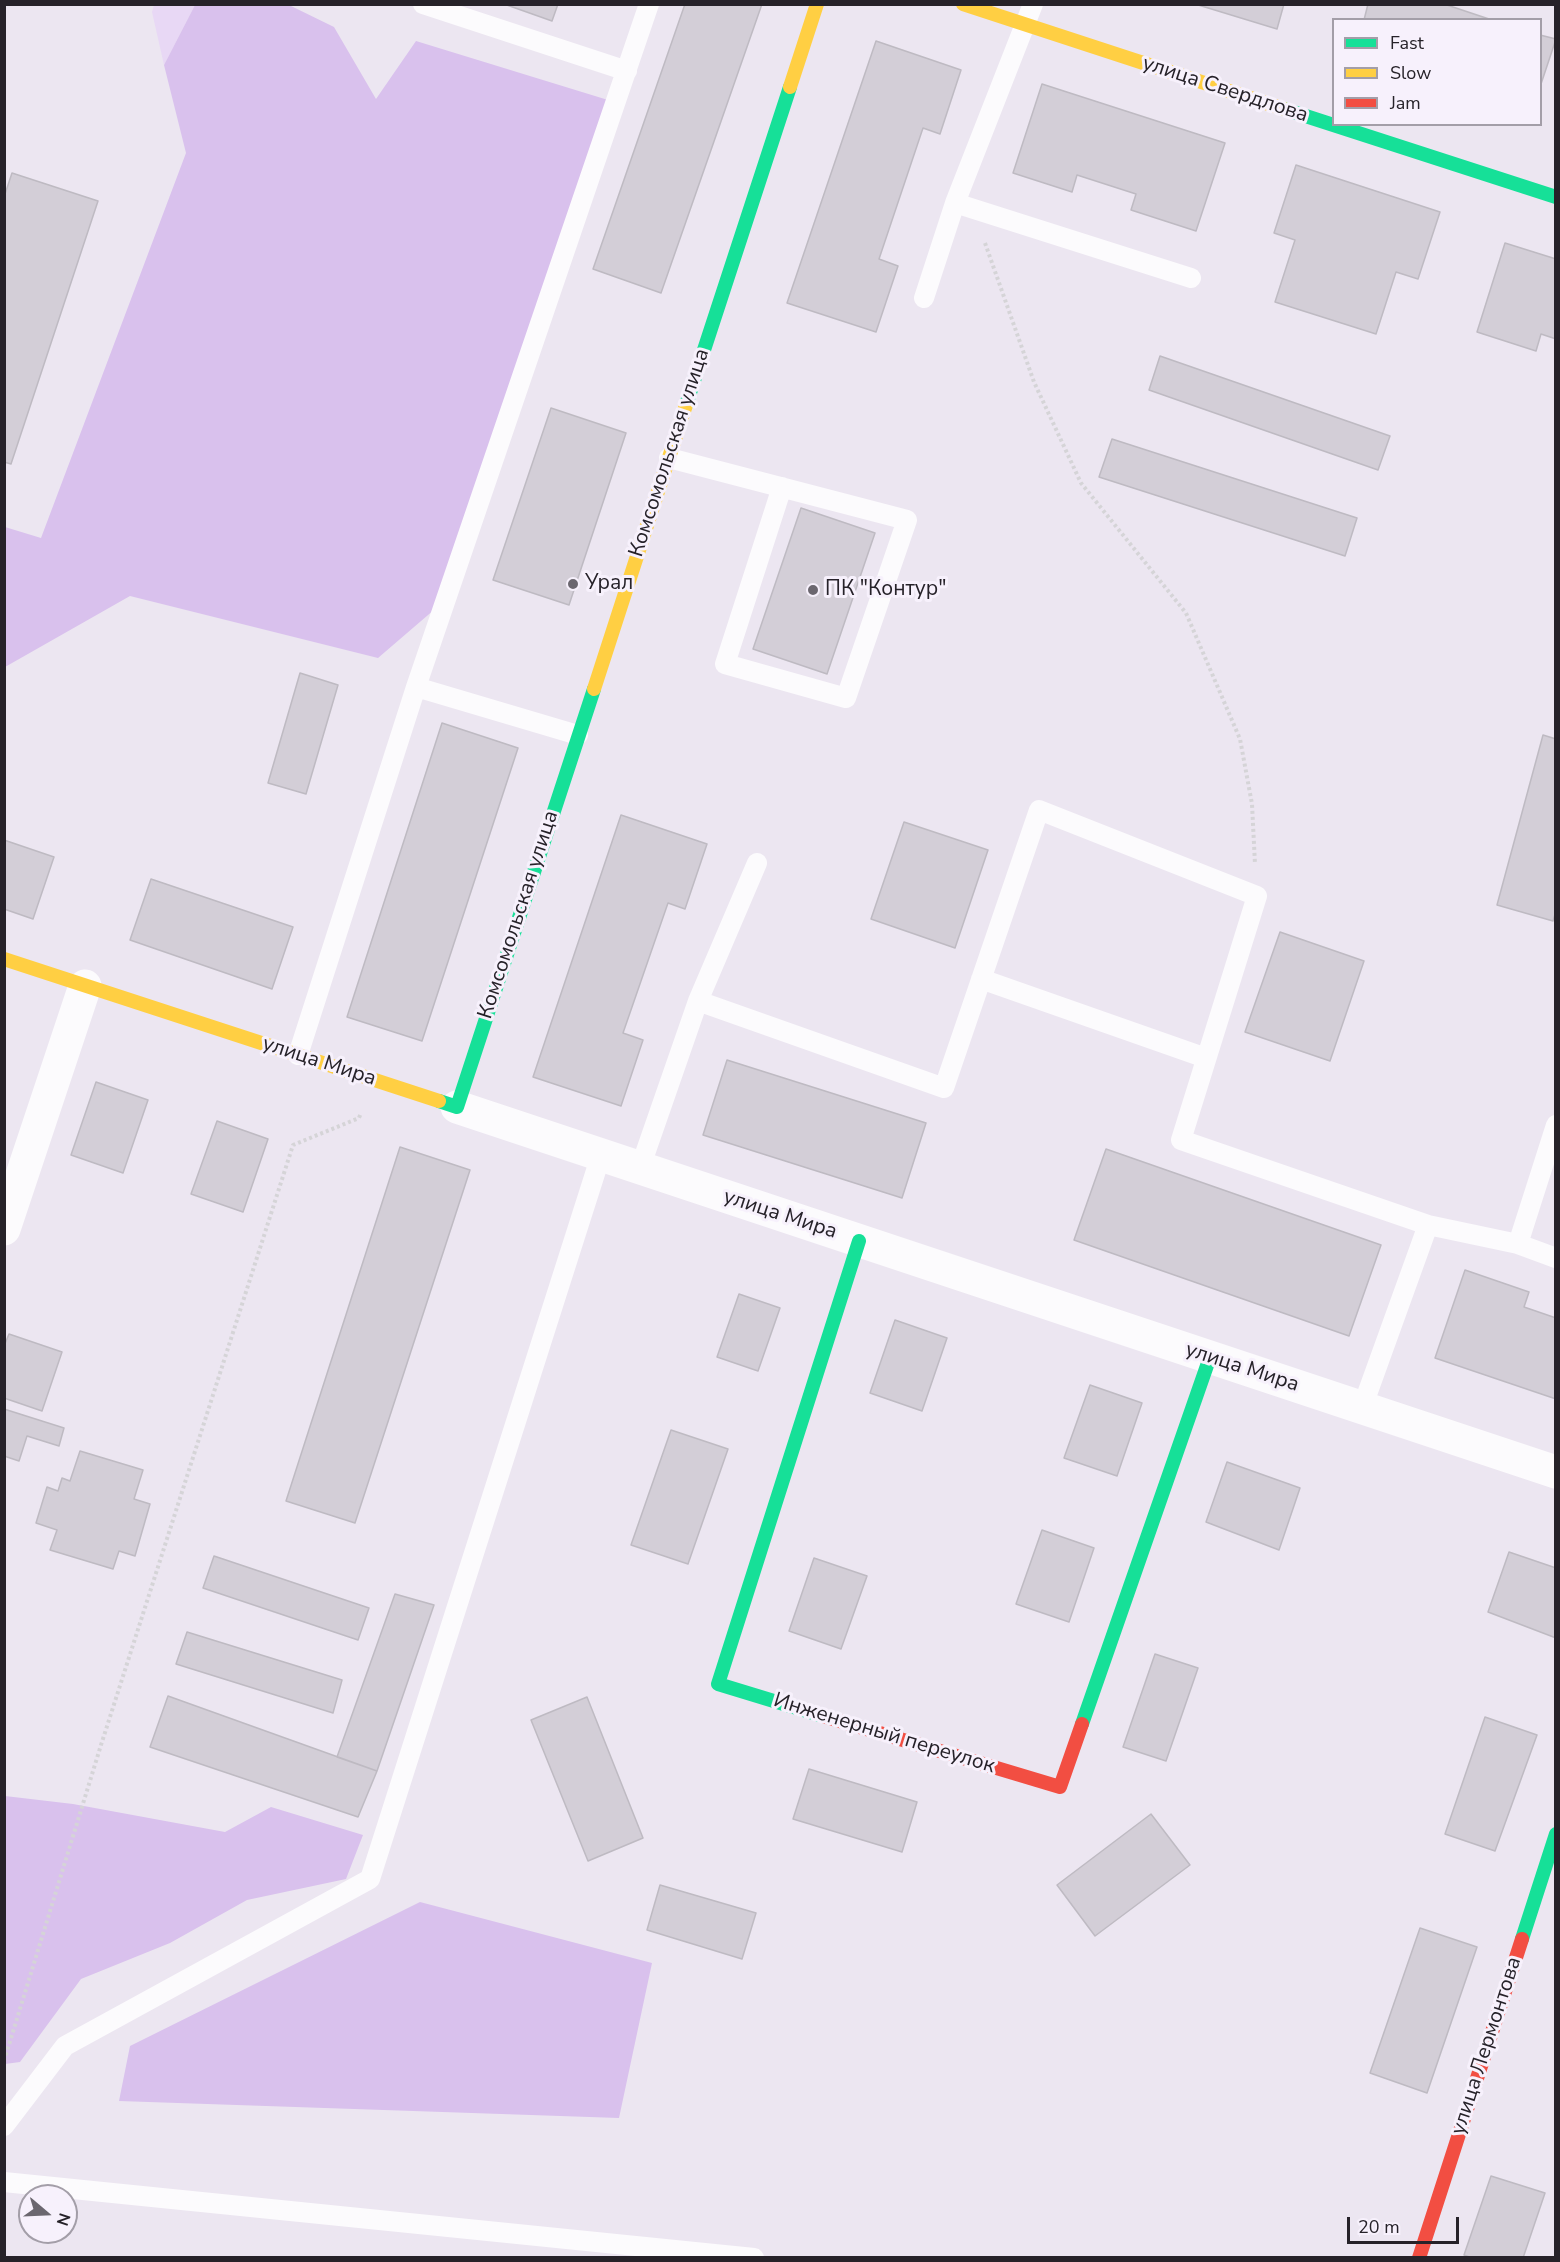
<!DOCTYPE html>
<meta charset="utf-8">
<style>
body{margin:0}
#map{position:relative;width:1560px;height:2262px;overflow:hidden;background:#ece6f1;font-family:"Nunito Sans",sans-serif}
canvas{display:block}
.frame{position:absolute;inset:0;border:6px solid #262229;pointer-events:none}
.legend{position:absolute;left:1332px;top:18px;width:210px;height:108px;box-sizing:border-box;background:#f7f1fc;border:2px solid #a39ea8;margin:0;padding:8px 10px;list-style:none;font-size:18px;color:#262229}
.legend li{display:flex;align-items:center;gap:12px;height:30px}
.legend b{width:30px;border:2px solid #a39ea8}
.north{position:absolute;left:18px;top:2184px;width:60px;height:60px;box-sizing:border-box;background:#f7f1fc;border:2px solid #a39ea8;border-radius:50%;rotate:109deg;font-size:16px;font-weight:700;line-height:24px;text-align:center;color:#262229}
.north::after{content:'';display:block;margin:auto;width:21px;height:27px;background:#6b676f;clip-path:polygon(50% 0,100% 100%,50% 72%,0 100%)}
.scale{position:absolute;left:1347px;top:2217px;width:112px;height:27px;box-sizing:border-box;border:3px solid #262229;border-top:0;padding-left:8px;font-size:18px;line-height:21px;white-space:nowrap;color:#262229;-webkit-text-stroke:4px #f7f1fc;paint-order:stroke}
</style>
<div id="map">
<canvas width="1560" height="2262"></canvas>
<div class="frame"></div>
<ul class="legend">
<li><b style="height:8px;background:#16e098"></b>Fast</li>
<li><b style="height:8px;background:#ffcf43"></b>Slow</li>
<li><b style="height:8px;background:#f24e42"></b>Jam</li>
</ul>
<div class="north">N</div>
<div class="scale">20 m</div>
</div>
<script>
const ctx = document.querySelector('canvas').getContext('2d');
ctx.lineJoin = 'round';
function fill(path, color) { ctx.fillStyle = color; ctx.fill(path, 'evenodd'); }
function stroke(path, color, width, dash) { ctx.strokeStyle = color; ctx.lineWidth = width; ctx.lineCap = dash ? 'butt' : 'round'; ctx.setLineDash(dash || []); ctx.stroke(path); }
function write(font, color, halo, rows, align = 'center') {
  ctx.font = font + ' "Nunito Sans",sans-serif'; ctx.lineWidth = 6; ctx.setLineDash([]); ctx.textBaseline = 'middle'; ctx.strokeStyle = halo; ctx.fillStyle = color; for (const [text, x, y, turn = 0] of rows) {
    ctx.save(); ctx.translate(x, y); ctx.rotate((+turn || 0) * Math.PI / 180); ctx.textAlign = isNaN(turn) ? turn : align; if (halo) ctx.strokeText(text, 0, 0); ctx.fillText(text, 0, 0); ctx.restore();
  }
}
fill(new Path2D(`
 M154,5H195L164,65L152,12Z`), '#e8d8f5');
fill(new Path2D(`
 M195,5H289L334,27L376,99L416,41L608,100L435,609L378,658L130,596L5,667V527L41,538L186,153L164,65Z
 M5,1796L73,1804L225,1832L271,1807L363,1835L346,1879L247,1900L170,1943L81,1979L20,2062L5,2064Z
 M420,1902L652,1963L619,2118L119,2101L130,2046Z`), '#d9c1ed');
const building = new Path2D(`
 M504,4H558L552,21Z
 M685,4H762L661,293L593,269Z
 M1195,4H1284L1277,29Z
 M1368,4H1444L1492,20H1364Z
 M1540,35L1556,39L1540,87Z
 M876,41L961,70L940,134L923,128L879,259L898,266L876,332L787,303Z
 M1042,84L1225,143L1196,231L1131,210L1136,194L1077,175L1072,192L1013,173Z
 M1296,165L1440,212L1418,279L1396,272L1376,334L1275,302L1295,240L1274,233Z
 M12,173L98,201L11,464L4,462V197Z
 M1505,243L1556,259V339L1541,334L1536,351L1477,332Z
 M1160,356L1390,436L1378,470L1149,390Z
 M551,408L626,433L569,605L493,580Z
 M1112,439L1357,518L1345,556L1099,477Z
 M801,508L875,533L827,674L753,649Z
 M300,673L338,685L306,794L268,783Z
 M442,723L518,748L422,1041L347,1017Z
 M1543,735L1556,739V911L1553,921L1497,905Z
 M621,815L707,844L685,909L668,903L623,1033L643,1040L621,1106L533,1077Z
 M904,822L988,850L955,948L871,919Z
 M4,840L54,857L33,919L4,909Z
 M151,879L293,927L272,989L130,940Z
 M1280,932L1364,961L1330,1061L1245,1032Z
 M727,1060L926,1123L902,1198L703,1135Z
 M96,1082L148,1100L123,1173L71,1155Z
 M217,1121L268,1139L243,1212L191,1194Z
 M400,1147L470,1170L355,1523L286,1501Z
 M1106,1149L1381,1245L1349,1336L1074,1240Z
 M1465,1270L1529,1292L1524,1307L1556,1318V1399L1435,1358Z
 M739,1294L780,1308L758,1371L717,1357Z
 M895,1320L947,1338L922,1411L870,1393Z
 M9,1334L62,1352L42,1411L4,1398V1346Z
 M1090,1385L1142,1403L1117,1476L1064,1458Z
 M4,1409L64,1428L59,1446L27,1436L19,1461L4,1456Z
 M671,1430L728,1449L688,1564L631,1545Z
 M80,1451L143,1470L134,1499L150,1504L135,1556L119,1551L113,1569L50,1550L57,1530L36,1523L47,1487L58,1491L62,1478L70,1481Z
 M1227,1462L1300,1488L1279,1550L1206,1522Z
 M1042,1530L1094,1548L1069,1622L1016,1604Z
 M1509,1552L1556,1568V1638L1488,1612Z
 M214,1556L369,1608L358,1640L203,1588Z
 M814,1558L867,1576L841,1649L789,1631Z
 M395,1594L434,1605L377,1771L337,1757Z
 M187,1632L342,1680L333,1713L176,1664Z
 M1155,1654L1198,1668L1166,1761L1123,1747Z
 M168,1696L377,1771L358,1817L150,1747Z
 M587,1697L643,1838L588,1861L531,1720Z
 M1485,1717L1537,1735L1495,1851L1445,1834Z
 M809,1769L917,1802L902,1852L793,1819Z
 M1151,1814L1190,1865L1095,1936L1057,1885Z
 M660,1885L756,1913L742,1959L647,1930Z
 M1420,1928L1477,1947L1427,2093L1370,2073Z
 M1491,2176L1545,2193L1523,2258H1472L1464,2255Z`);
fill(building, '#d3ced7');
stroke(building, '#bebac2', 1.5);
stroke(new Path2D(`
 M985,243L1034,382L1081,483L1186,613L1240,739L1252,804L1255,864
 M4,2061L101,1745L293,1145L359,1118L361,1113`), '#d5d4d7', 4, [3, 3]);
stroke(new Path2D(`
 M423,4L627,71
 M955,203L1191,278
 M924,298L955,203L1033,4
 M669,458L907,520L846,698L725,664L782,487
 M416,687L578,735
 M981,979L1206,1058
 M698,1001L944,1088L1039,810L1257,896L1181,1140L1428,1225L1518,1244L1556,1258
 M298,1055L416,687L649,4
 M640,1168L698,1001L757,863
 M1518,1244L1556,1125
 M1362,1408L1428,1225
 M4,2126L65,2046L370,1879L601,1155
 M4,2182L754,2258`), '#fcfbfd', 20);
stroke(new Path2D(`
 M457,1107L1556,1472
 M4,1229L85,986`), '#fcfbfd', 33);
stroke(new Path2D(`
 M1284,109L1556,197
 M686,405L790,87
 M439,1101L457,1107L594,689
 M823,1716L718,1684L859,1241
 M1082,1724L1210,1357
 M1522,1939L1556,1834`), '#16e098', 14);
stroke(new Path2D(`
 M963,4L1284,109
 M790,87L817,4
 M594,689L686,405
 M4,959L439,1101`), '#ffcf43', 14);
stroke(new Path2D(`
 M823,1716L1060,1787L1082,1724
 M1419,2258L1522,1939`), '#f24e42', 14);
for (const [x, y, r, color] of [
 [573,584,6,"#6b676f"],
 [813,590,6,"#6b676f"]
]) { const dot = new Path2D(); dot.arc(x, y, r, 0, 2 * Math.PI); ctx.fillStyle = color; ctx.fill(dot); stroke(dot, '#f7f1fc', 2); }
write('21px', '#262229', '#f7f1fc', [
 ["улица Свердлова",1225,90,18],
 ["Комсомольская улица",670,453,-72],
 ["Комсомольская улица",519,915,-72],
 ["улица Мира",319,1062,18],
 ["улица Мира",780,1215,18],
 ["улица Мира",1242,1368,18],
 ["Инженерный переулок",884,1734,17],
 ["улица Лермонтова",1487,2046,-72]
]);
write('21px', '#262229', '#f7f1fc', [
 ["Урал",585,584],
 ["ПК \"Контур\"",825,590]
], 'left');
</script>
